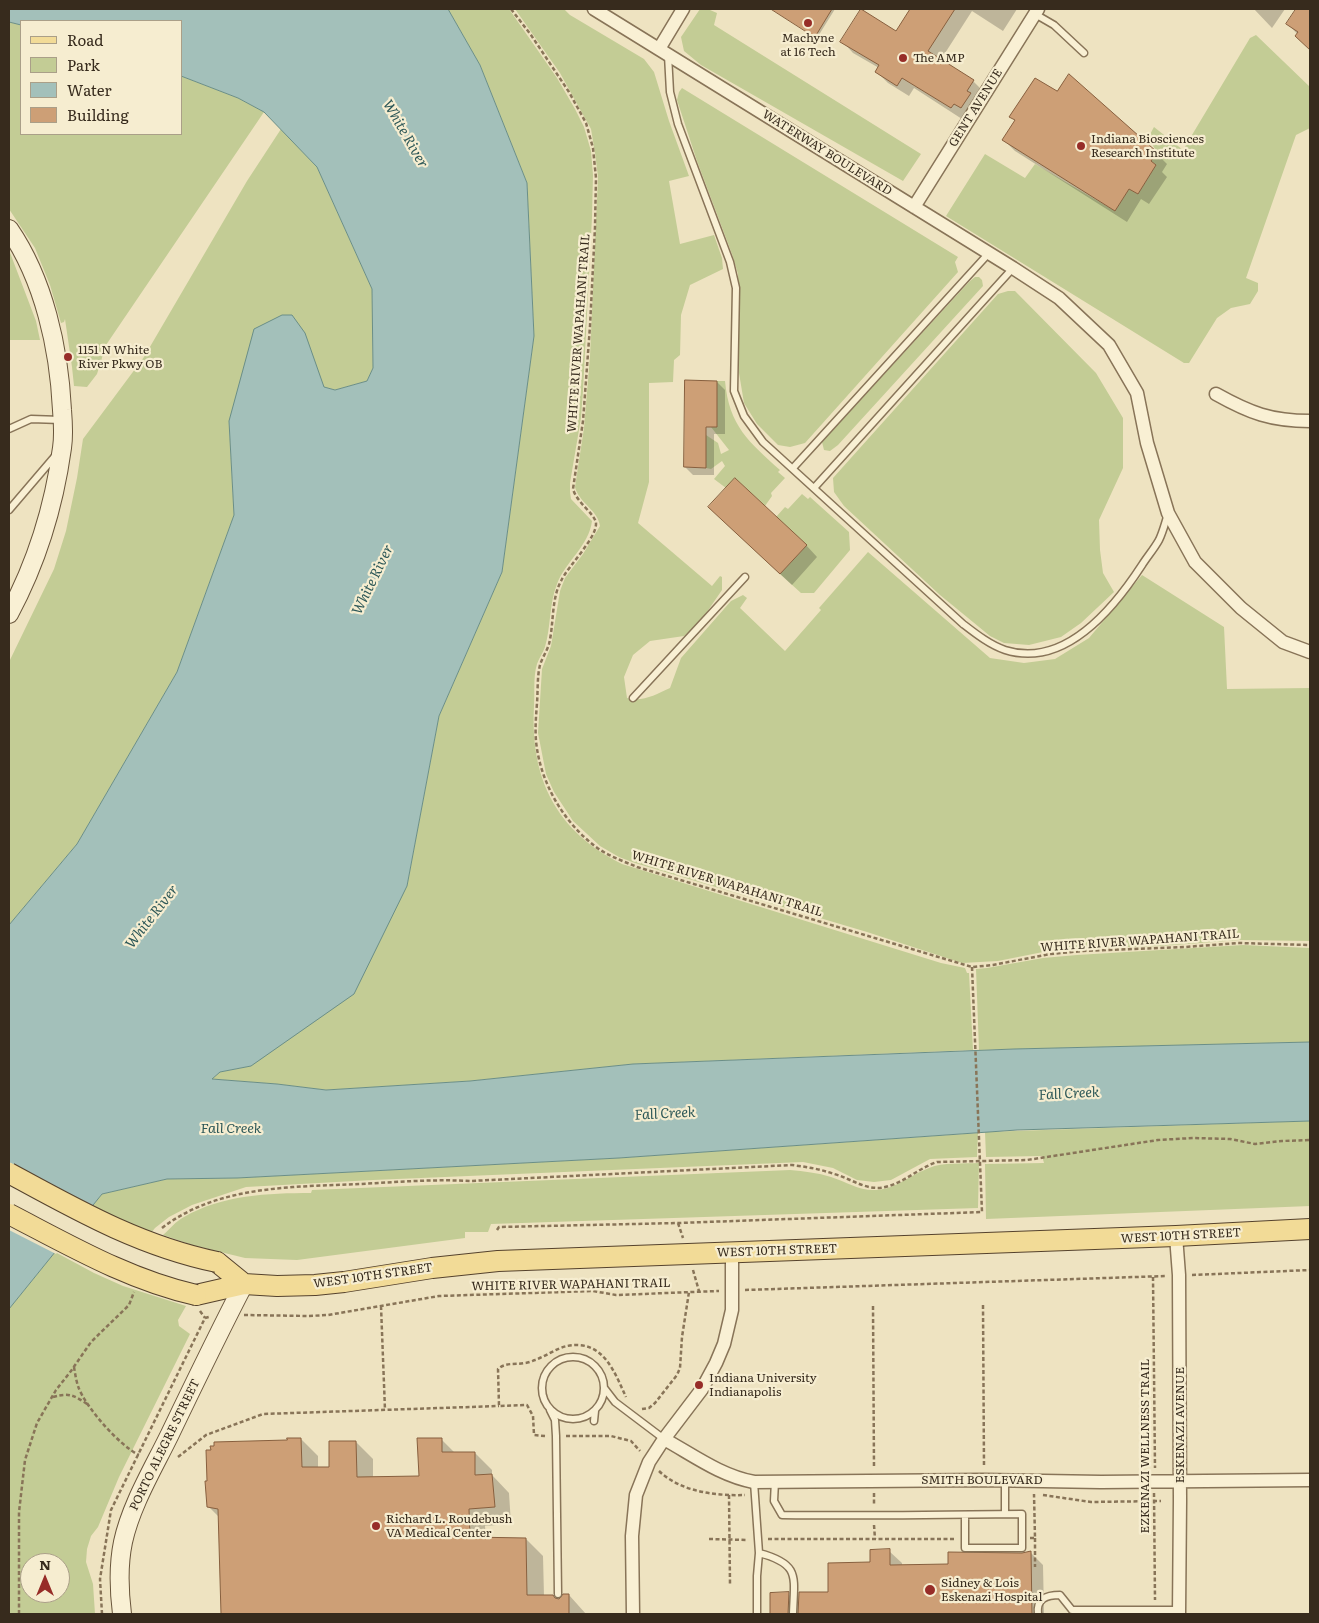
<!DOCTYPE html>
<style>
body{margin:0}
#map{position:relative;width:1319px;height:1623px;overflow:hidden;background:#eee3c1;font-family:Literata,serif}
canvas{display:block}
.frame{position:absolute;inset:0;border:10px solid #372b1d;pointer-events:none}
.legend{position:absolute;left:20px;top:20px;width:162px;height:115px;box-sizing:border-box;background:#f6edd0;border:1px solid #aa9f88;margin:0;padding:6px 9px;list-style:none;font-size:15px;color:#372b1d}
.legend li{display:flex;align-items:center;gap:10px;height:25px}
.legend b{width:25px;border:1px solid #aa9f88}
.north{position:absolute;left:20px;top:1553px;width:50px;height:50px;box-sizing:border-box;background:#f6edd0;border:1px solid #aa9f88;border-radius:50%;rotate:0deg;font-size:14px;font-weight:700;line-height:20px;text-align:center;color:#372b1d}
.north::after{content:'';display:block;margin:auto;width:18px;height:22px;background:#972d28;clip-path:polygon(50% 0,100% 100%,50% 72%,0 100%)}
</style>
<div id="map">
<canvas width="1319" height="1623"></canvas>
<div class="frame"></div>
<ul class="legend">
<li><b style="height:6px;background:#f2db97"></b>Road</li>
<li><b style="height:14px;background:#c3cc95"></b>Park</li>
<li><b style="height:14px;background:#a3c0ba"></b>Water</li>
<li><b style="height:14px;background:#cd9f76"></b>Building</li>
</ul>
<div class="north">N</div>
</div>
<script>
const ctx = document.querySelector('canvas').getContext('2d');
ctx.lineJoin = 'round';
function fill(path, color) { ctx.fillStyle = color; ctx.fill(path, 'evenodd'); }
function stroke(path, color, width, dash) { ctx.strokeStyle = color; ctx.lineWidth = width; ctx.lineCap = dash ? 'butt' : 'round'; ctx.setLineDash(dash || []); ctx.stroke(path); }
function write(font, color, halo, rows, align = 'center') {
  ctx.font = font + ' Literata,serif'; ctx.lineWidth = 4.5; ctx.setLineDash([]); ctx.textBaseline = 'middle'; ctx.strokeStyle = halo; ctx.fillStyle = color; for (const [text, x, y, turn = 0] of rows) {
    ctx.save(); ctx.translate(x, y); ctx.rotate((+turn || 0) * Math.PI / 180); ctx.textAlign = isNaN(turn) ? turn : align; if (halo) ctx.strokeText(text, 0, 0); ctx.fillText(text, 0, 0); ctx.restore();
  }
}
fill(new Path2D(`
 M448,9H509L557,78L575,109L584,127L591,151L593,175L592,217L583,391L581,418L570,483V492L571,499L592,521C589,546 565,562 557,584C549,604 551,627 545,647C543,653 539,658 537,664C533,677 535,693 534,706C530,779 556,831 622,864L941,963L965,968L967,973H969L973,1050L633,1064L470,1081L326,1090L277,1084L212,1079L220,1072L251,1066L407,886L439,716L502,572L534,336L527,183L480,65Z
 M515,9H564L570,15L644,59L654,72L669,121L689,176L669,181L680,244L714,235L722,258L723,269L690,285L681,315L680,355L674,360L673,382L649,383V482L638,523L712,586L720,576L722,577V590L698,625L684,636L650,641L633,655L624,677L627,698C643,702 655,695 670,688L681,658L731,601L743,595L747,598L740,608L785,651L821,610L819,608L868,552L990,658L1024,663L1055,659L1089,638L1142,575L1224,627L1227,689L1310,688V941L1240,940L1161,946L1085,948L1048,951L998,961L962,963L867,932L635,863L619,857L600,846L573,821L554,792L546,774L538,733L542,669L551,646L560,591L565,578L583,554L600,526C598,510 579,503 575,487L584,428L590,356L598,177L595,153L591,129L560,73Z
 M700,9L710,10L717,13L714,25L921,154L903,181L701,65L684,51L681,37Z
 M9,22L21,25V134H181V76L238,98L264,112L106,345L97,374L87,387L74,386L72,367L65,319L64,322L61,323L50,285L35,248L9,209Z
 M1256,35L1310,87V128L1296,135L1246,278L1258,283V291L1250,304L1231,308L1217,318L1189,363H1184L946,216L985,154L1025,178L1035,164L1115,211L1129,189L1138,194L1156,165L1151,161L1157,152L1148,138L1154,127L1183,150L1250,38Z
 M682,88L958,257L955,262L958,272L805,443L790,447L778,445L757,424L744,403L739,373L738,274L732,254L697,161L677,100L679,92Z
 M281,129L317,167L372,289L373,368L367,381L335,390L323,387L316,368L229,421L234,515L177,672L77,844L9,925V662L54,569L66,531L77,478L83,439L144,357L247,181Z
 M9,250L36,321L40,340H9Z
 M975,277H979L982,280L983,286L838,445L830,451L824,450L822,442L969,282Z
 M1008,291H1015L1096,373L1123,418V468L1099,520L1100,550L1103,573L1114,592L1081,623L1061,637L1029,645L1004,643L990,636L940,595L844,506L834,492L833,478L998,294Z
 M717,381H725C729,426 749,442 780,470L778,472L785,478L771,493L772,496L765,506L735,478L726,488L714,479L725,466L722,461L711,469L706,468V435L718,443L721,454L729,450L711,427L717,426Z
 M802,494L808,499L810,497L849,532L850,550L814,593H801L780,574L807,545L776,517L785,507L788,509Z
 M1243,945L1310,948V1042L979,1050L976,969L987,968L1043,958L1077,955Z
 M1310,1121V1206L986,1219L985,1164L1044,1163L1042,1156L986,1157L985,1132Z
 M978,1133L977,1157L930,1159L891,1180L874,1182L857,1180L833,1168L803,1162L373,1180L246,1187L192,1205L169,1217L155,1228L151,1233L130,1226L92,1206L102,1194L167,1179L237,1178L619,1158Z
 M979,1163L978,1208L491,1224L488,1232H465V1238L297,1260L245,1258L192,1245L163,1235C170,1229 176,1221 184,1217C222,1195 268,1193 311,1193L312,1190L790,1170C804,1171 818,1173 831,1177C847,1182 859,1191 876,1190C896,1189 910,1175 929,1168C943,1162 963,1164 979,1163Z
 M55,1252L94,1273L123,1286L186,1306L178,1320L179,1326L190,1334L119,1477L98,1527L91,1536L87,1549L86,1562L93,1584L95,1614H9V1309ZM30,1563H60V1593H30Z`), '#c3cc95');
const water = new Path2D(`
 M9,9H448L480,65L527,183L534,336L502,572L439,716L407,886L354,994L251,1066L220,1072L212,1079L277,1084L326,1090L470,1081L633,1064L1014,1049L1310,1042V1121L1017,1130L619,1158L237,1178L167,1179L102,1194L9,1309V925L77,844L177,672L234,515L229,421L254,329L282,315H292L305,333L324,387L335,390L367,381L373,368L372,289L317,167L264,112L238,98L181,76V21H21V25L9,22Z`);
fill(water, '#a3c0ba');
stroke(water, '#6a8e87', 1);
fill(new Path2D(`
 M9,1162L95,1207L56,1254L9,1230Z`), '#eee3c1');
fill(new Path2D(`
 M772,9H835L817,38Z
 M912,9H1017L1003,31L972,11L940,61L973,81L984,92L962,119L914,88L909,96L888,83L877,72L879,68L853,53L842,41L897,32Z
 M1254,9H1285L1272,28Z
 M1298,9H1310V48L1288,24Z
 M1011,116L1156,153L1167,164L1162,172L1167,177L1149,204L1141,199L1127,222L1015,151L1004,140L1016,121Z
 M717,382L725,390V434H714V475H693L685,467Z
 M721,519L806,545L817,557L792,585Z
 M301,1439L318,1456V1468H331L356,1442L373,1459V1478L420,1477L442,1440L455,1453H475L492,1470V1475L509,1493L511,1524L485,1526L486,1539H526L543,1556L544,1596L559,1600L569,1595L586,1614H224L222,1612L220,1518L208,1506L288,1441Z
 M889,1551L902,1563V1566H949L1031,1553L1043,1565L1044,1614H771V1594H788L800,1605L830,1593Z`), '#0003');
const building = new Path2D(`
 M771,9H832L815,37Z
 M861,9L896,31L910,9H955L928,51L974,80L967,91L971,93L961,108L954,104L951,108L902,78L897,86L875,72L879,65L840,42Z
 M1296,9H1310V50L1295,36L1298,32L1286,24Z
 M1069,74L1157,152L1151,161L1156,165L1138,194L1129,189L1115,211L1002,140L1015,120L1009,117L1035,78L1057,91Z
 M685,380L717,381V427H706V468L684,467Z
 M735,478L807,545L780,574L708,507Z
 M287,1438H301L302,1467H329V1441H356L357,1477L419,1476L417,1438H442V1452H475V1475L492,1474L495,1507L469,1509L470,1537L526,1538L527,1595H553L555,1598L559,1599L563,1594H569V1614H221L218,1509L207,1507L205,1481H207L206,1450H211L210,1446H214V1442L287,1440Z
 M890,1549V1565L948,1564V1552L1022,1553L1031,1551L1032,1614H798L799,1592H828V1563L870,1562V1550Z
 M789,1592L788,1614H770V1593Z`);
fill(building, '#cd9f76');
stroke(building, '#875f3e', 1);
const lane = new Path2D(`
 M1035,14L1054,25L1084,53
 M668,55L670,92L678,124L730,262L736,288L734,391L744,416L763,442L963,624C976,634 990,645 1005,650C1065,669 1114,608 1142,565C1147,557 1154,549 1159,540C1163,532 1165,523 1168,514
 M9,429L31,419L61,420
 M793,468L989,253
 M814,488L1013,268
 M9,510L56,455
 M633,698L745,577
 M542 1388a31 31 0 1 1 62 0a31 31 0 1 1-62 0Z
 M605,1389L615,1402L664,1439
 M550,1410L555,1420L556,1436L558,1594
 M594,1421L595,1411
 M775,1481L774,1501L782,1515C862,1516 942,1515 1022,1514V1548H965V1515
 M754,1482L759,1553C801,1564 794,1577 793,1614
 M1005,1514V1480
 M1072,1610H1179
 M757,1614V1576L759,1553
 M1038,1614C1036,1599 1046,1595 1060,1595L1072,1610`);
const street = new Path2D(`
 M594,9L1013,268L1059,298L1109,345L1137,393L1147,443L1168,513L1195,562L1241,608L1283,642L1310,652
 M659,49L683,9
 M914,207L1038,9
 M1216,394C1250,413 1271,421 1310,421
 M1176,1236L1179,1275L1180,1501L1179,1614
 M664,1439C693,1455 721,1476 754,1482L984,1480L1101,1482L1310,1480
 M633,1614L632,1536L636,1495L649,1462L664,1439L702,1389L716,1363L724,1344L732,1310V1253`);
const secondary = new Path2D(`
 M9,229C44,280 59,348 62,410C63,422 64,435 62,448C54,506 37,562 9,614
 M122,1614C119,1590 118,1566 123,1542C131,1505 153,1469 170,1434C194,1384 218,1334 244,1284`);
const primary = new Path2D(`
 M217,1262L244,1284
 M196,1295L244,1284L277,1286L315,1285L344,1282L432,1268L498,1261L1176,1236L1310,1229`);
stroke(lane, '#887458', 9);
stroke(street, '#887458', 15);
stroke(secondary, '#69553b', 20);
stroke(primary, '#55422d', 22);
stroke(new Path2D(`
 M511,9L531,35L569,92L586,123L593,148L596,178L595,227L590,326L583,421L573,489C577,503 595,514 596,523C597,538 568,566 561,581C551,600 554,624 549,644C547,651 542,658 540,665C537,677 538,691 537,703C536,716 535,728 536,741C540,782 563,822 596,847C608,856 623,861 637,867L972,967L993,965L1050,954L1083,951L1185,947L1238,943L1310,945
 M678,1223L683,1238
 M162,1228C218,1185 293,1187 360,1184C397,1182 434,1179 471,1181L792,1165C807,1167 820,1169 834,1174C853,1179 868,1193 889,1186C906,1181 919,1168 937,1162L1027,1160L1158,1140L1193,1138L1230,1139L1255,1144L1282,1141L1310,1140
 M497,1230L499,1227L678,1223L982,1212
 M693,1270L699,1291
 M1192,1275L1310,1270
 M1153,1277L1155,1468
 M745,1290L1166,1276
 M983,1305L984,1466
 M381,1306L385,1410
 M873,1306L874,1467
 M244,1315L308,1316L328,1315L439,1296L593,1291L616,1295L719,1291
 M74,1367C75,1373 76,1380 78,1386C85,1407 120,1446 139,1455
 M53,1397C71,1392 74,1396 89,1405
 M642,1409L649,1408L655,1403L677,1375L680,1368L682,1337L689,1292
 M545,1436L534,1435L533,1416L527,1405L499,1406L498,1369C506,1362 514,1365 524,1363C528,1363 532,1361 535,1360C546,1356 557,1348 567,1346C603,1339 614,1371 626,1397
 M566,1436H611L631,1441L640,1451
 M178,1457L206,1435L263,1414L499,1406
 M659,1471C681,1492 716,1496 745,1495
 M874,1493V1505
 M1154,1493L1155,1600
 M729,1495L730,1584
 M1043,1495L1091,1502L1161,1501
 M874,1525L875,1539
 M1030,1538H1035L1034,1494
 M1035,1538V1567
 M709,1539L747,1540
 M768,1539H955
 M19,1614V1512L25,1460L37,1423L56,1390L71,1371L91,1342L129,1305L134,1292
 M102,1614L100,1579L111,1510L205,1318L209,1317`), '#887458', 2.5, [4, 2.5]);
stroke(lane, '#f9f0d4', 6);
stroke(street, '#f9f0d4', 12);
stroke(secondary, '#f9f0d4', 18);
stroke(primary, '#f2db97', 20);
const primaryBridge = new Path2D(`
 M9,1173C77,1210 140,1246 217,1262
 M9,1214C69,1245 129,1280 196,1295`);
stroke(primaryBridge, '#55422d', 22, []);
stroke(new Path2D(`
 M972,967L982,1212
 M200,1311L205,1318`), '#887458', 2.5, [4, 2.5]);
stroke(primaryBridge, '#f2db97', 20);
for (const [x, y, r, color] of [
 [808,23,5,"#972d28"],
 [903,58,5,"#972d28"],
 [1081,146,5,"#972d28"],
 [68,357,5,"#972d28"],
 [699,1385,5,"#972d28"],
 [376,1526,5,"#972d28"],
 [930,1590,6,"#972d28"]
]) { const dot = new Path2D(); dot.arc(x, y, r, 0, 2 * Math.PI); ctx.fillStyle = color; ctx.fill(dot); stroke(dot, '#f6edd0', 2); }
write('12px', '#372b1d', '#f6edd0', [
 ["Machyne",808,38,"center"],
 ["at 16 Tech",808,52,"center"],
 ["The AMP",913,58],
 ["Indiana Biosciences",1091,139],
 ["Research Institute",1091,153],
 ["1151 N White",78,350],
 ["River Pkwy OB",78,364],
 ["Indiana University",709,1378],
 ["Indianapolis",709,1392],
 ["Richard L. Roudebush",386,1519],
 ["VA Medical Center",386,1533],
 ["Sidney & Lois",941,1583],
 ["Eskenazi Hospital",941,1597]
], 'left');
write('12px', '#372b1d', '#f6edd0', [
 ["GENT AVENUE",976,108,-58],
 ["WATERWAY BOULEVARD",827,153,32],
 ["WHITE RIVER WAPAHANI TRAIL",579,333,-86],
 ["WHITE RIVER WAPAHANI TRAIL",727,884,17],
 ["WHITE RIVER WAPAHANI TRAIL",1140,941,-4],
 ["WEST 10TH STREET",1181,1236,-3],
 ["WEST 10TH STREET",777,1251,-2],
 ["WEST 10TH STREET",373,1276,-8],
 ["WHITE RIVER WAPAHANI TRAIL",571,1285,-1],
 ["ESKENAZI AVENUE",1180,1425,-90],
 ["PORTO ALEGRE STREET",165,1445,-64],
 ["EZKENAZI WELLNESS TRAIL",1145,1446,-90],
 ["SMITH BOULEVARD",982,1480]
]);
write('italic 14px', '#2c5757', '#f6edd0', [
 ["White River",405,134,60],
 ["White River",373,580,-64],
 ["White River",152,917,-52],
 ["Fall Creek",1069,1094,-3],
 ["Fall Creek",665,1114,-3],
 ["Fall Creek",231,1129]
]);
</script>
